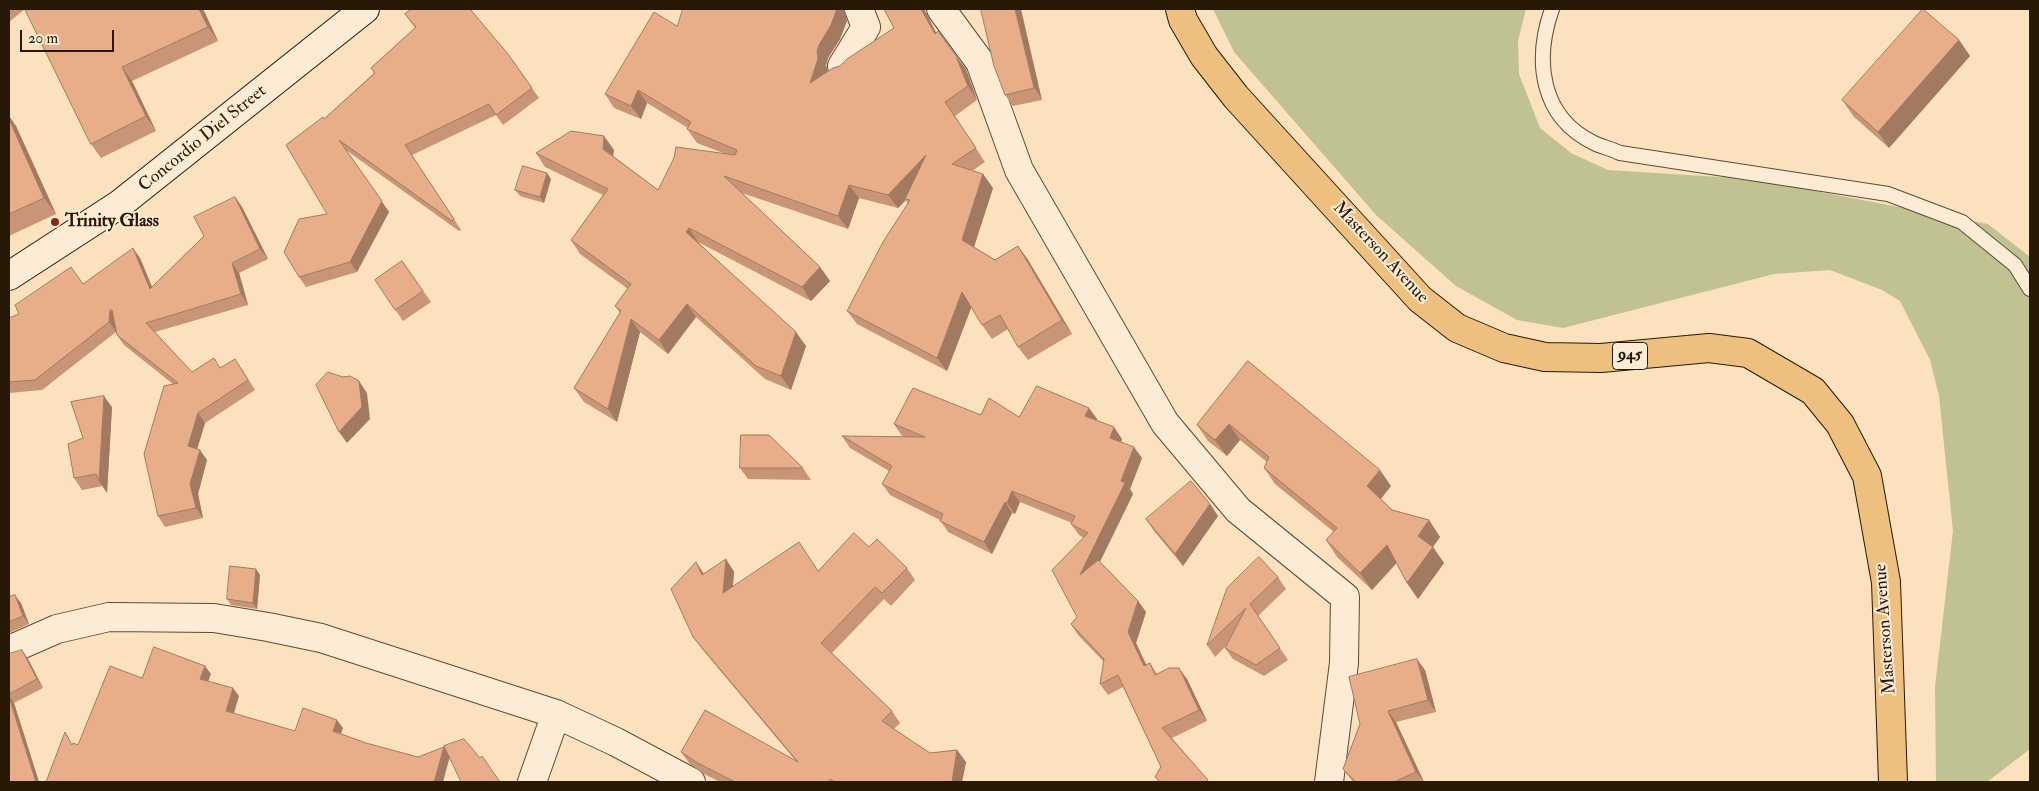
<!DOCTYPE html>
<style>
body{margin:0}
#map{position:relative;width:2039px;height:791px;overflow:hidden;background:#fce1be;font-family:"IM FELL Double Pica",serif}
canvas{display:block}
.frame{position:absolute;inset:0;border:10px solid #281907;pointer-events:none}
.scale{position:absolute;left:20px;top:30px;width:94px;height:22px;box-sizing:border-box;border:2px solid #281907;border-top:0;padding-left:6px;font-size:15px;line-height:18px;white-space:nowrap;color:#281907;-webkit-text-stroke:4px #fdecd5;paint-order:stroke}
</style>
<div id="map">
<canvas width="2039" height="791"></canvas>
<div class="frame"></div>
<div class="scale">20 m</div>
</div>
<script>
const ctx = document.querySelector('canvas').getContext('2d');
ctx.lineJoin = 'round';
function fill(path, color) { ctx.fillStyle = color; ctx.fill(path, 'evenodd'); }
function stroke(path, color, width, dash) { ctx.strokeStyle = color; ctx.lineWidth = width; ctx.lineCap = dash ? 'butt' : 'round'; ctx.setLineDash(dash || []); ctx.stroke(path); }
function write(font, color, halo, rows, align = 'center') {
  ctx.font = font + ' "IM FELL Double Pica",serif'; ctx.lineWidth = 4; ctx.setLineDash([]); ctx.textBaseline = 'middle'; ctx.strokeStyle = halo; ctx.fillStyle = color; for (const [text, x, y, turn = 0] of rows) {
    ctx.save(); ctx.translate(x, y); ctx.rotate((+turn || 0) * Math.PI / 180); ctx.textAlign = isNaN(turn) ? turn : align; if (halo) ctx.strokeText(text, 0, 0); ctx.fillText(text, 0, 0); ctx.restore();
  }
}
fill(new Path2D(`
 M1213,9H1526L1518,41L1519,74L1540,128L1571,153L1608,170L1752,179L1988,224L2030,257V749L1987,782H1936L1935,687L1953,531L1939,396L1930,360L1900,301L1882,290L1830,270L1774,274L1563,328L1517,320L1456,286L1376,215L1234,52Z`), '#c0c291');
const service = new Path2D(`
 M1552,9C1534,60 1540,117 1594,143C1602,147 1612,149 1620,153L1888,194L1962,222L2015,265L2030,289`);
const minor = new Path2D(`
 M941,9L980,62L1019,170L1165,423L1238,510L1345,597L1344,663L1329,782
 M842,66L866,27L859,9
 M9,650L57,629L109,617L214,618L268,627L321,638L556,714L616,742L691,782
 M532,782L556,714`);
const secondary = new Path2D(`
 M9,276L120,204L365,9`);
const primary = new Path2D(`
 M1180,9L1183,20L1204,56L1236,97L1420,299L1457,328L1504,348L1545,357L1601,358L1709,348L1748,353L1813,391L1840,424L1867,476L1886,582L1893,782`);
stroke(service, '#5d4b35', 16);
stroke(minor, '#5d4b35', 30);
stroke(secondary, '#281907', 30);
stroke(primary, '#281907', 30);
stroke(service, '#fdecd5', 14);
stroke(minor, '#fdecd5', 28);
stroke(secondary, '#fdecd5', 28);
stroke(primary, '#eec07f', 28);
fill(new Path2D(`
 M9,9H203L218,41L132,81L156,131L101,158L91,144L25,9L9,22Z
 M884,9H924L936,33L966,69L977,100L955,116L985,162L972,171L983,174L993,188L974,247L995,260L1018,246L1028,260L1072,334L1028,360L1018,347L1008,329L992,339L982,325L971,307L947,371L857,324L847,311L908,204L906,200L898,208L859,198L848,229L742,193L820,267L830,281L811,301L698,242L806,346L791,390L765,379L696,317L668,354L640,332L617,422L584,402L574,388L620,313L615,306L628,289L580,254L571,240L603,195L545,167L536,153L614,150L613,156L658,190L723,153L697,143L687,129L688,128L647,103L641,119L614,108L605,94L677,26L847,21L840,39L828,58L826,65L828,71L840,66L894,28Z
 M981,9L1042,100L1013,106L1005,95Z
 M405,14L508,54L539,98L503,125L496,115L412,155L461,230L459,231L346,150L389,212L357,272L306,287L299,277L327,214L324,119L374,73L371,68L415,28Z
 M1959,40L1970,56L1889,148L1854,117L1842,100Z
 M9,116L16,126L56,214L9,236Z
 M551,179L544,203L520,196L515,190Z
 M235,197L242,207L268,259L239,273L248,305L155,332L192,372L221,368L242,369L255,390L205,423L197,449L207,460L198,494L203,518L165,527L158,516L173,384L124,345L117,335L116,330V332L42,390L9,393V318L19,314L140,258L152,287L204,236Z
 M402,261L431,302L403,321L375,280Z
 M1248,361L1391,486L1381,499L1392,510L1429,520L1440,537L1433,547L1444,563L1418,599L1407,583L1397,563L1372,590L1337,557L1326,540L1334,532L1275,484L1264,468L1267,462L1240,440L1227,456L1208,441L1197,425Z
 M112,407L107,493L103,486L82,490L74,478L83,438Z
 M1089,408L1097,419L1096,420L1122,439L1121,442L1142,458L1130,489L1133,494L1100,562L1138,601L1146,612L1136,643L1146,665L1150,663L1157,674L1187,679L1207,721L1172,738L1209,782H1159L1155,777L1161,767L1123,687L1108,695L1100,684L1104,662L1078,635L1071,624L1077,617L1084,538L1079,535L1071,524L1072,523L1020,502L1015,514L1012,513L992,554L948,532L940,520L890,495L882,484L889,471L850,448L842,436L905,437L902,436L894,424L981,415L1019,417Z
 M740,468H803L811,480L748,479Z
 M1210,504L1218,516L1183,566L1154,531L1146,519Z
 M869,547L907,568L915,580L891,606L884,599L832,653L892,711L900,723L894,729L930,753L957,750L966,762L962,782H720L704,774L690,764L681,752L795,760L702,649L693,637L704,574L726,559L734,572L733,586L818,570Z
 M256,569L260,575L257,609L231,605L227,599Z
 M1278,577L1286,589L1258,616L1288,660L1264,676L1233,659L1225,648V647L1215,657L1207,645Z
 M9,597L21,603L29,624L9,633Z
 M9,654L28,659L43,688L14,703L39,782H9Z
 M1425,670L1436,712L1396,722L1424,782H1353L1343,769L1360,724Z`), '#c89677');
fill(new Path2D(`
 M199,9H203L218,41L208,27Z
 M837,9H844L847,21L840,39L828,58L826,65L828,72L810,83L819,45Z
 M921,9H924L944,48L935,34Z
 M1015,9H1021L1042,100L1034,88Z
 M1959,40L1970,56L1889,148L1878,132Z
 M956,56L966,69L977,100L968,86Z
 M122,67L132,81L156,131L146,116Z
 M638,90L647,103L641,119L631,106Z
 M9,116L16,126L56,214L44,198L9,119Z
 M604,136L614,150L612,162L603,149Z
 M339,140L389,212L357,272L350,262Z
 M926,155L905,199L906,200L898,208L888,195Z
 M547,173L551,179L544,203L540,197Z
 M983,174L993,188L972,253L962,240Z
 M849,185L859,198L848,229L838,216Z
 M235,197L242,207L268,259L260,249Z
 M689,228L698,242L695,245L686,232Z
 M1018,246L1028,260L1072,334L1062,320Z
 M133,248L140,258L157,299L150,289Z
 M232,263L239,273L248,305L241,294Z
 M820,267L830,281L811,301L802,287Z
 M962,292L972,306L947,371L937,358Z
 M687,304L696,317L668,354L659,340Z
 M110,310L117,320L116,332L109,322Z
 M631,319L640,332L617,422L608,409Z
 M796,332L806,346L791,390L781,376Z
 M359,381L367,393L370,419L347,443L339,432Z
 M104,396L112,407L107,493L99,481Z
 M1089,408L1097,419L1093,427L1085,416Z
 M198,413L205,423L195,456L188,446Z
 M1229,424L1240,440L1227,456L1215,440Z
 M1114,427L1122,439L1118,449L1110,438Z
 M1134,447L1142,458L1130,489L1133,494L1088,586L1080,575L1121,481Z
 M200,450L207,460L198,494L203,518L196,508L190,484Z
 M1380,470L1391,486L1378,502L1367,486Z
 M1012,491L1020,502L1015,514L1007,503Z
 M1005,502L1012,513L992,554L984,542Z
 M1210,504L1218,516L1183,566L1175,554Z
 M1429,520L1440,537L1433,547L1444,563L1418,599L1407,583L1418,536Z
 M1387,545L1398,561L1372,590L1360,573Z
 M726,559L734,572L731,605L723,593Z
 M696,562L704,574L702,575Z
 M256,569L260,575L257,609L253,603Z
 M15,595L21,603L29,624L23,616Z
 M1138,601L1146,612L1136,643L1152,677L1144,666L1128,632Z
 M22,650L28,659L43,688L37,679Z
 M1417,659L1425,670L1436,712L1428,700Z
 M205,666L211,674L206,687L200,679Z
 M1179,668L1187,679L1207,721L1199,710Z
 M233,688L239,696L232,720L226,711Z
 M9,696L14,703L39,782H36Z
 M1388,711L1396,722L1424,782L1416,772Z
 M337,720L343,728L339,739L333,731Z
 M444,747L450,756L443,782H434Z
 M957,750L966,762L962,782H952Z`), '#a27a61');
const building = new Path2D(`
 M25,9H199L208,27L122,67L146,116L91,144Z
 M412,9H470L508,54L532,88L496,115L489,104L405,145L454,219L452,221L339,140L382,201L350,262L299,277L284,252L299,219L327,214L286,145L323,117L324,119L375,73L371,68L416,27L405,14Z
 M683,9H837L831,25L819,45L817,51L818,59L810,83L833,68L840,66L847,59L894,28L884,9H921L935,34L938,31L956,56L968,86L945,102L976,148L952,164L983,174L962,240L995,260L1018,246L1062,320L1018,347L1000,315L982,325L962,292L937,358L847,311L883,242L910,200L905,199L926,155L888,195L849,185L838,216L724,176L820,267L802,287L689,228L686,232L796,332L781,376L756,366L687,304L659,340L631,319L608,409L574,388L621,311L615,306L631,284L571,240L608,189L536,153L571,131L604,136L603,149L658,190L674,158L676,147L735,155L737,150L687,129L691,122L638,90L631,106L605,94L654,12L677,26Z
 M981,9H1015L1034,88L1005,95L994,66Z
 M1923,9L1959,40L1878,132L1842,100Z
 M9,119L44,198L9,214Z
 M523,166L547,173L540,197L515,190Z
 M235,197L260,249L232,263L241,294L146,323L192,372L214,358L220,368L235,359L248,380L198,413L188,446L200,450L190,484L196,508L158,516L144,454L164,386L178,383L117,335L112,310H110L109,322L35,380L9,382V318L19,314L15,305L71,267L83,284L133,248L150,289L204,236L194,217Z
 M402,261L423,291L395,310L375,280Z
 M1248,361L1380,470L1367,486L1392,510L1429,520L1418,536L1433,547L1407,583L1387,545L1360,573L1326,540L1337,528L1264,468L1269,457L1229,424L1215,440L1197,425Z
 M328,372L343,377L350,376L359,381L362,407L339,432L316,385Z
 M1037,386L1089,408L1085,416L1114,427L1110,438L1134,447L1121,481L1125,483L1080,575L1098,560L1138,601L1128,632L1144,666L1150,663L1155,675L1169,668H1179L1199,710L1162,728L1208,780L1206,782H1160L1155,777L1161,767L1118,675L1100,684L1104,659L1071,624L1077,617L1052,570L1088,533L1071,524L1075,516L1012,491L1007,503L1005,502L984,542L940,521L943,514L882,484L892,466L842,436L925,437L894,424L913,388L981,415L989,398L1019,417Z
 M104,396L99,481L96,474L74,478L68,444L83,438L71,402Z
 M741,435H769L803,468H740Z
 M1191,481L1210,504L1175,554L1146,519Z
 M854,533L869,547L877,539L907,568L882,593L875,587L821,643L892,711L882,721L930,753L957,750L952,782H835L830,779V782H735L696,762L681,752L705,710L798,762L693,637L671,589L696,562L702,575L726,559L723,593L799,542L818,571Z
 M1259,557L1278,577L1250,604L1280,648L1256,665L1225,648L1246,608L1207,645L1227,588Z
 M230,566L256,569L253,603L227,599Z
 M15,595L23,616L9,622V597Z
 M154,647L205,666L200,679L233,688L226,711L295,731L303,708L337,720L333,731L366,743L418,757L444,747L434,782H46L65,732L72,745L73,743L78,745L110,666L142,678Z
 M22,650L37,679L9,694V654Z
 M1417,659L1428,700L1388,711L1416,772L1394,782H1356L1343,769L1360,724L1349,677Z
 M9,697L36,782H9Z
 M464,739L480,758L482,756L500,782H461L444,746Z`);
fill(building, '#e8ae8a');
stroke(building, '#a27a61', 1);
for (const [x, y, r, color] of [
 [55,222,5,"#8f2418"]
]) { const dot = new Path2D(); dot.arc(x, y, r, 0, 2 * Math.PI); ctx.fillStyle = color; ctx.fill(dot); stroke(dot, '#fdecd5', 2); }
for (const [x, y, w] of [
 [1630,356,35]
]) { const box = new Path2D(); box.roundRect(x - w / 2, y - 13.5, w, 27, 4); ctx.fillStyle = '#fdecd5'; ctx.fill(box); stroke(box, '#281907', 1); }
write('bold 16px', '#281907', null, [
 ["945",1630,356]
]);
write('18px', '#281907', '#fdecd5', [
 ["Concordio Diel Street",203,139,-39],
 ["Masterson Avenue",1380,253,47],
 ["Masterson Avenue",1886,629,-94]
]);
write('bold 18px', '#281907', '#fdecd5', [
 ["Trinity Glass",65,222]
], 'left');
</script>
